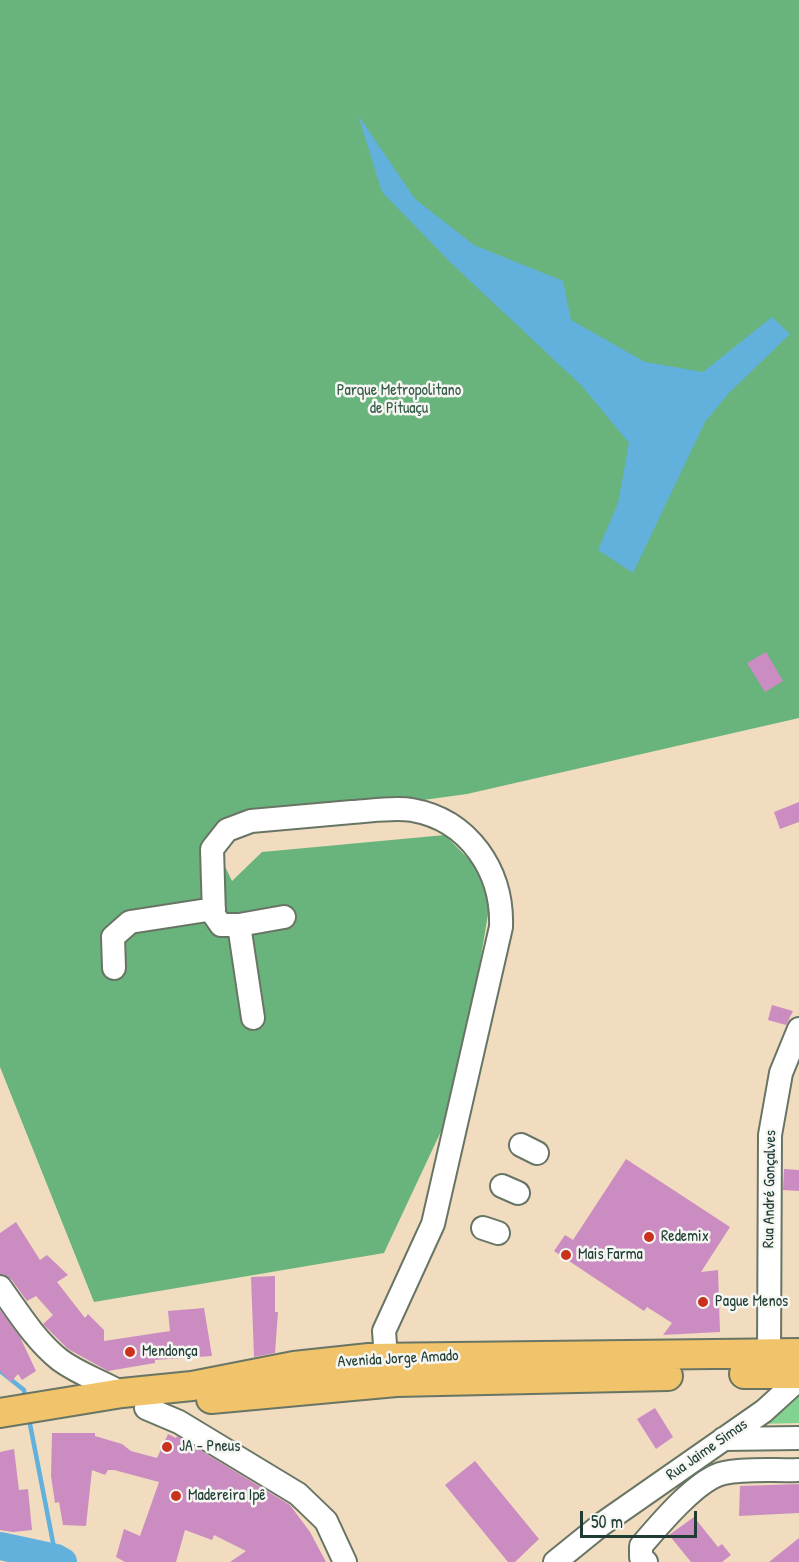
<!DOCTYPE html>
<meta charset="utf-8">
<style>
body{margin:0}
#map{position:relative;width:799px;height:1562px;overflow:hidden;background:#f1dcbf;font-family:"Patrick Hand",sans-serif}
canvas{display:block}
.scale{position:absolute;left:580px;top:1511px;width:117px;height:27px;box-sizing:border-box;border:3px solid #1f3d34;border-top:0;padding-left:8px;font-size:18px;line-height:21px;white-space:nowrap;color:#1f3d34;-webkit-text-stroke:4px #f6f6f2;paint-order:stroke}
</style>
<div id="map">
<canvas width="799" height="1562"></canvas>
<div class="scale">50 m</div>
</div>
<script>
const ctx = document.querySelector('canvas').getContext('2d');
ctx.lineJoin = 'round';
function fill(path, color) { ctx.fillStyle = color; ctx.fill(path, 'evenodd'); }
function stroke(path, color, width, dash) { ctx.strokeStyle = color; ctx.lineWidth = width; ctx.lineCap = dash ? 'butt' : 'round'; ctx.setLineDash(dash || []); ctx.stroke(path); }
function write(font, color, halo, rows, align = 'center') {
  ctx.font = font + ' "Patrick Hand",sans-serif'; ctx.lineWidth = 5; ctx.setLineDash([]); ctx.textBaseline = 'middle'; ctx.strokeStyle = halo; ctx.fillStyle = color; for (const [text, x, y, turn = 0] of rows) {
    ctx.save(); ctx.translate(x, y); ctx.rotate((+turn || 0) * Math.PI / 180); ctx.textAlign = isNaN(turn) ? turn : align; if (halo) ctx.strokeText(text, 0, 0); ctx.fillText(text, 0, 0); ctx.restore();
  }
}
fill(new Path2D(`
 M799,1388V1423L756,1424Z`), '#82d292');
fill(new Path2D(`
 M0,0H799V718L467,794L248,824L219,854L232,881L262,852L445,835L493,884L458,1095L384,1253L94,1302L0,1067Z`), '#69b47c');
fill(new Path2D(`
 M358,115L415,199L474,245L563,281L571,320L645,362L703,372L772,317L790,334L728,394L705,422L633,573L598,550L618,503L629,443L582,386L451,263L382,192Z`), '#62b0dc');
stroke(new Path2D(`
 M0,1371L24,1390L25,1399
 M29,1419L56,1558`), '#62b0dc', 4.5);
stroke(new Path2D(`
 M0,1546L56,1558L63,1562`), '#62b0dc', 28);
fill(new Path2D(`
 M766,652L783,681L765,692L747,663Z
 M799,802V822L780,829L774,812Z
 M772,1005L793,1011L786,1025L768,1020Z
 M626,1159L730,1227L701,1272L718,1270L720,1332L663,1335L672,1323L647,1307L644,1311L554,1251L565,1235L573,1240Z
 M784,1169L799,1170V1191L783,1190Z
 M16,1222L40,1260L47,1255L68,1275L57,1282L85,1318L88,1314L104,1330V1341L170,1331L168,1311L204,1308L212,1356L155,1360V1363L108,1371L68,1349L43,1324L53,1315L36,1296L27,1301L11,1279L0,1274V1233Z
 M275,1276V1312H278L275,1353L254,1357L251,1277Z
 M0,1310L20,1337L36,1371L22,1380L18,1374L11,1382L0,1371Z
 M655,1408L673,1437L656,1449L637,1419Z
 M52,1433H95V1436L122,1444L131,1451L157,1458L168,1434L176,1438L177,1436L290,1505L310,1532L326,1562H230L246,1551L214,1535L212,1540L185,1530L176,1562H125L116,1557L124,1529L140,1536L159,1482L114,1470H108L105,1475L92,1470L86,1526L63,1525L59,1502L55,1503L51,1476Z
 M14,1449L19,1490L28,1489L32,1530L13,1532L0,1530V1452Z
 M475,1461L539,1539L515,1562H508L445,1485Z
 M799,1484V1513L739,1516L740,1486Z
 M694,1517L718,1547L722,1544L731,1555L722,1562H691L669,1535Z
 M799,1538V1562H769Z`), '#cb8dc1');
const minor = new Path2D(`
 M284,917L239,925H221L214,915L212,849L227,830L251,821C285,818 318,815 352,812C371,811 393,807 412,810C469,820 503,871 501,927L433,1224L384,1331L385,1345
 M239,925L253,1018
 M114,968L113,937L130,922L214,909
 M521,1145L537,1153
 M502,1186L518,1193
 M483,1228L498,1233
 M0,1287C18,1312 35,1340 60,1360C79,1374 101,1381 122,1393
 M769,1354L770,1135L781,1073L799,1029
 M146,1408L179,1422L298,1494L326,1521L345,1562
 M723,1439L799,1438
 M555,1562L602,1524L764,1411L799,1379
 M646,1562L641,1557V1546C659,1525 698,1478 724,1473C748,1468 775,1471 799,1470`);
const major = new Path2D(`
 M744,1374H799
 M211,1399L396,1382L668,1376
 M0,1413L122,1393L192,1386L294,1366L369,1358L799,1353`);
stroke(minor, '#687565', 26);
stroke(major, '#687565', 32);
stroke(minor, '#fff', 22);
stroke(major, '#f1c36a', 28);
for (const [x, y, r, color] of [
 [649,1237,6,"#c8321e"],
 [566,1255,6,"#c8321e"],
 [703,1302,6,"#c8321e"],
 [130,1352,6,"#c8321e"],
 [167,1447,6,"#c8321e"],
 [176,1496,6,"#c8321e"]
]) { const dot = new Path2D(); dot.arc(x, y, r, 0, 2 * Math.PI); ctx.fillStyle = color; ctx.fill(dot); stroke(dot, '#f6f6f2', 2); }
write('16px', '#335b47', '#f6f6f2', [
 ["Parque Metropolitano",399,391],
 ["de Pituaçu",399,409]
]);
write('16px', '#1f3d34', '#f6f6f2', [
 ["Rua André Gonçalves",770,1189,-89],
 ["Avenida Jorge Amado",398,1359,-3],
 ["Rua Jaime Simas",707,1450,-35]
]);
write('16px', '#1f3d34', '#f6f6f2', [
 ["Redemix",661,1237],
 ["Mais Farma",578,1255],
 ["Pague Menos",715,1302],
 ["Mendonça",142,1352],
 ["JA - Pneus",179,1447],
 ["Madereira Ipê",188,1496]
], 'left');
</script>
